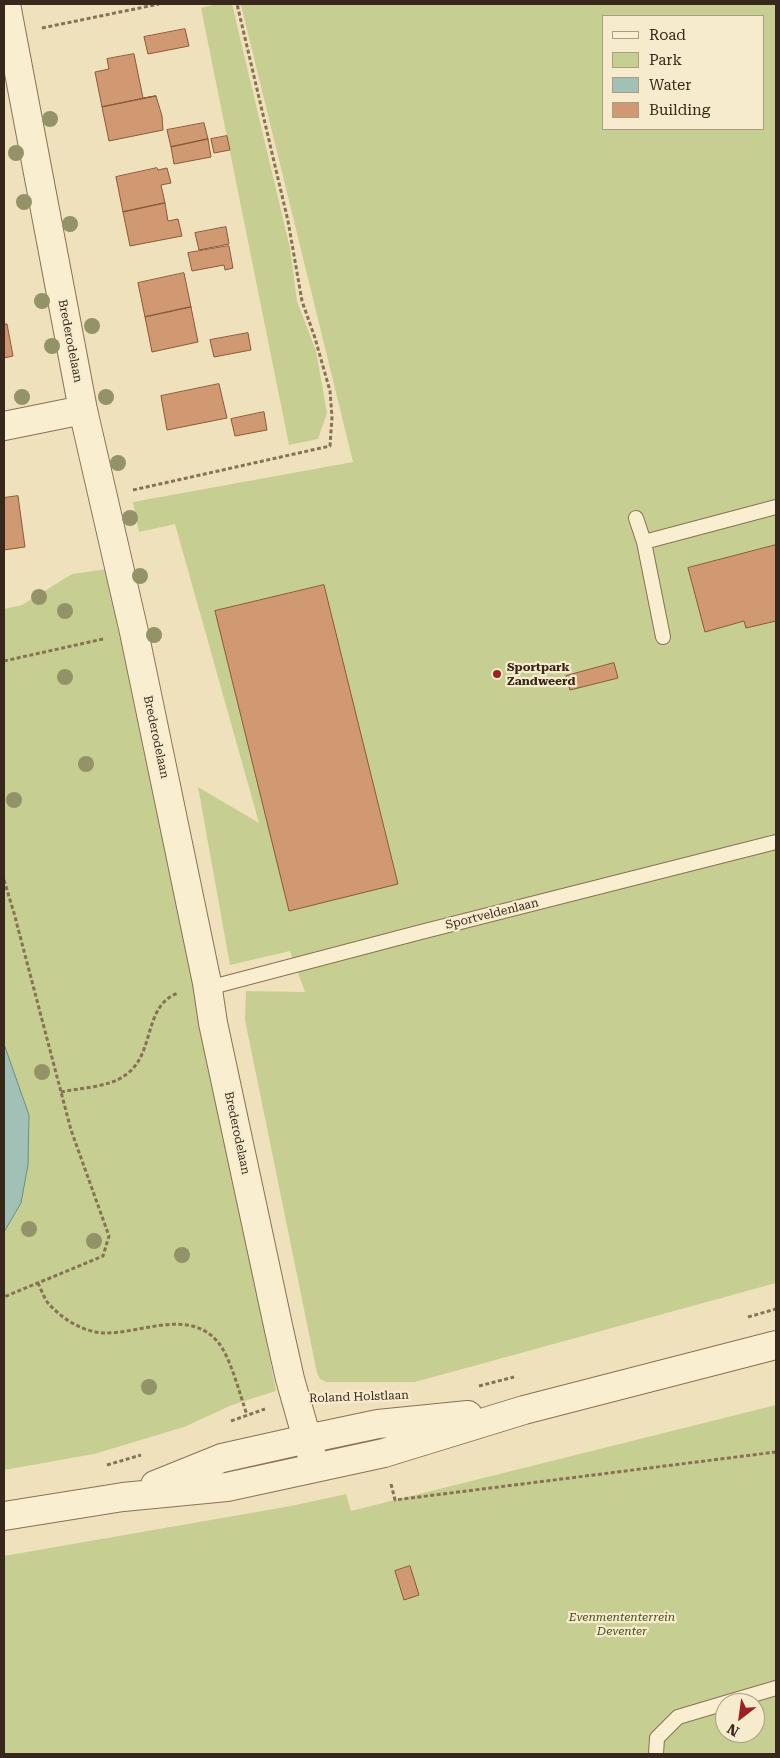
<!DOCTYPE html>
<style>
body{margin:0}
#map{position:relative;width:780px;height:1758px;overflow:hidden;background:#f0e1bd;font-family:"Roboto Serif",serif}
canvas{display:block}
.frame{position:absolute;inset:0;border:5px solid #37281b;pointer-events:none}
.legend{position:absolute;left:602px;top:15px;width:162px;height:115px;box-sizing:border-box;background:#f7ebcd;border:1px solid #aa9d86;margin:0;padding:6px 9px;list-style:none;font-size:15px;color:#37281b}
.legend li{display:flex;align-items:center;gap:10px;height:25px}
.legend b{width:25px;border:1px solid #aa9d86}
.north{position:absolute;left:715px;top:1693px;width:50px;height:50px;box-sizing:border-box;background:#f7ebcd;border:1px solid #aa9d86;border-radius:50%;rotate:210deg;font-size:14px;font-weight:700;line-height:20px;text-align:center;color:#37281b}
.north::after{content:'';display:block;margin:auto;width:18px;height:22px;background:#9a2223;clip-path:polygon(50% 0,100% 100%,50% 72%,0 100%)}
</style>
<div id="map">
<canvas width="780" height="1758"></canvas>
<div class="frame"></div>
<ul class="legend">
<li><b style="height:6px;background:#faeed0"></b>Road</li>
<li><b style="height:14px;background:#c7ce91"></b>Park</li>
<li><b style="height:14px;background:#a1c1b7"></b>Water</li>
<li><b style="height:14px;background:#d09971"></b>Building</li>
</ul>
<div class="north">N</div>
</div>
<script>
const ctx = document.querySelector('canvas').getContext('2d');
ctx.lineJoin = 'round';
function fill(path, color) { ctx.fillStyle = color; ctx.fill(path, 'evenodd'); }
function stroke(path, color, width, dash) { ctx.strokeStyle = color; ctx.lineWidth = width; ctx.lineCap = dash ? 'butt' : 'round'; ctx.setLineDash(dash || []); ctx.stroke(path); }
function write(font, color, halo, rows, align = 'center') {
  ctx.font = font + ' "Roboto Serif",serif'; ctx.lineWidth = 4.5; ctx.setLineDash([]); ctx.textBaseline = 'middle'; ctx.strokeStyle = halo; ctx.fillStyle = color; for (const [text, x, y, turn = 0] of rows) {
    ctx.save(); ctx.translate(x, y); ctx.rotate((+turn || 0) * Math.PI / 180); ctx.textAlign = isNaN(turn) ? turn : align; if (halo) ctx.strokeText(text, 0, 0); ctx.fillText(text, 0, 0); ctx.restore();
  }
}
fill(new Path2D(`
 M216,4H232L290,248L297,301L316,351L327,413L318,439L289,445L201,8Z
 M245,4H776V1283L415,1382H326L320,1379L317,1373L245,1020L246,991L305,992L290,951L230,965L198,787L259,823L175,524L139,532L133,502L353,462L241,5ZM604,16H764V129H604Z
 M107,569L255,1282L276,1391L232,1405L184,1427L94,1454L4,1470V609L22,605L72,574Z
 M776,1405V1754H4V1556L291,1506L346,1494L351,1511ZM725,1703H755V1733H725Z`), '#c7ce91');
const water = new Path2D(`
 M4,1044L29,1115L28,1165L21,1203L4,1232Z`);
fill(water, '#a1c1b7');
stroke(water, '#688f85', 1);
const building = new Path2D(`
 M185,29L189,46L148,54L144,37Z
 M134,54L143,98L156,96L102,107L95,72L109,69L107,59Z
 M156,96L162,116L163,130L109,141L102,107Z
 M204,123L208,139L171,147L167,130Z
 M227,136L230,150L214,153L211,139Z
 M208,139L211,157L174,164L171,147Z
 M157,168L158,170L167,168L171,183L161,185L165,203L123,212L116,177Z
 M165,203L168,221L178,219L182,236L130,246L123,212Z
 M226,227L229,244L199,250L195,233Z
 M229,246L233,268L225,270L224,265L192,271L188,253Z
 M184,273L191,307L145,317L138,283Z
 M191,307L198,342L152,352L145,317Z
 M4,324H7L13,356L4,358Z
 M248,333L251,350L214,357L210,340Z
 M219,384L227,418L167,430L161,396Z
 M264,412L267,430L235,436L231,419Z
 M18,496L25,547L4,550V498Z
 M776,545V621L746,628L744,621L705,632L688,568Z
 M324,585L398,884L289,911L215,611Z
 M614,663L618,678L570,690L566,676Z
 M410,1566L419,1595L404,1600L395,1571Z`);
fill(building, '#d09971');
stroke(building, '#89593a', 1);
const service = new Path2D(`
 M636,518L644,542
 M663,637L644,542L776,507
 M208,988L421,932L776,842
 M725,1703L776,1688
 M656,1754L657,1738L678,1717L725,1703`);
const minor = new Path2D(`
 M6,4L83,410L134,632L207,983L213,1023L279,1330L290,1379L315,1467
 M4,426L83,410`);
const tertiary = new Path2D(`
 M155,1485L222,1458L307,1439L378,1424L468,1415
 M4,1516L123,1497L227,1487L384,1453L524,1410L776,1345`);
stroke(service, '#887155', 16);
stroke(minor, '#887155', 30);
stroke(tertiary, '#887155', 30);
stroke(new Path2D(`
 M42,28L159,4
 M133,490L330,446L332,417L330,391L315,338L302,301L288,221L237,4
 M4,661L103,639
 M4,880L14,913L71,1130L109,1236L103,1256L4,1297
 M61,1092C79,1088 109,1087 124,1076C156,1056 142,1006 178,993
 M38,1283C41,1289 44,1298 48,1303C62,1319 83,1332 104,1333C140,1334 188,1308 217,1341C230,1355 240,1395 247,1415
 M748,1317L776,1309
 M479,1386L514,1377
 M327,1396H346
 M231,1421L265,1409
 M107,1465L141,1455
 M391,1484L395,1500L776,1452`), '#887155', 3, [4, 2.5]);
stroke(service, '#faeed0', 14);
stroke(minor, '#faeed0', 28);
stroke(tertiary, '#faeed0', 28);
ctx.fillStyle = '#939367';
for (const [x, y] of [
 [50,119],
 [16,153],
 [24,202],
 [70,224],
 [42,301],
 [92,326],
 [52,346],
 [22,397],
 [106,397],
 [118,463],
 [130,518],
 [140,576],
 [39,597],
 [65,611],
 [154,635],
 [65,677],
 [86,764],
 [14,800],
 [42,1072],
 [29,1229],
 [94,1241],
 [182,1255],
 [149,1387]
]) { ctx.beginPath(); ctx.arc(x, y, 8, 0, 2 * Math.PI); ctx.fill(); }
for (const [x, y, r, color] of [
 [497,674,5,"#9a2223"]
]) { const dot = new Path2D(); dot.arc(x, y, r, 0, 2 * Math.PI); ctx.fillStyle = color; ctx.fill(dot); stroke(dot, '#f7ebcd', 2); }
write('12px', '#37281b', '#f7ebcd', [
 ["Brederodelaan",70,341,79],
 ["Brederodelaan",156,737,78],
 ["Sportveldenlaan",492,914,-14],
 ["Brederodelaan",237,1133,78],
 ["Roland Holstlaan",359,1397,-2]
]);
write('bold 12px', '#37281b', '#f7ebcd', [
 ["Sportpark",507,667],
 ["Zandweerd",507,681]
], 'left');
write('italic 12px', '#475420', '#f7ebcd', [
 ["Evenmententerrein",622,1617],
 ["Deventer",622,1631]
]);
</script>
